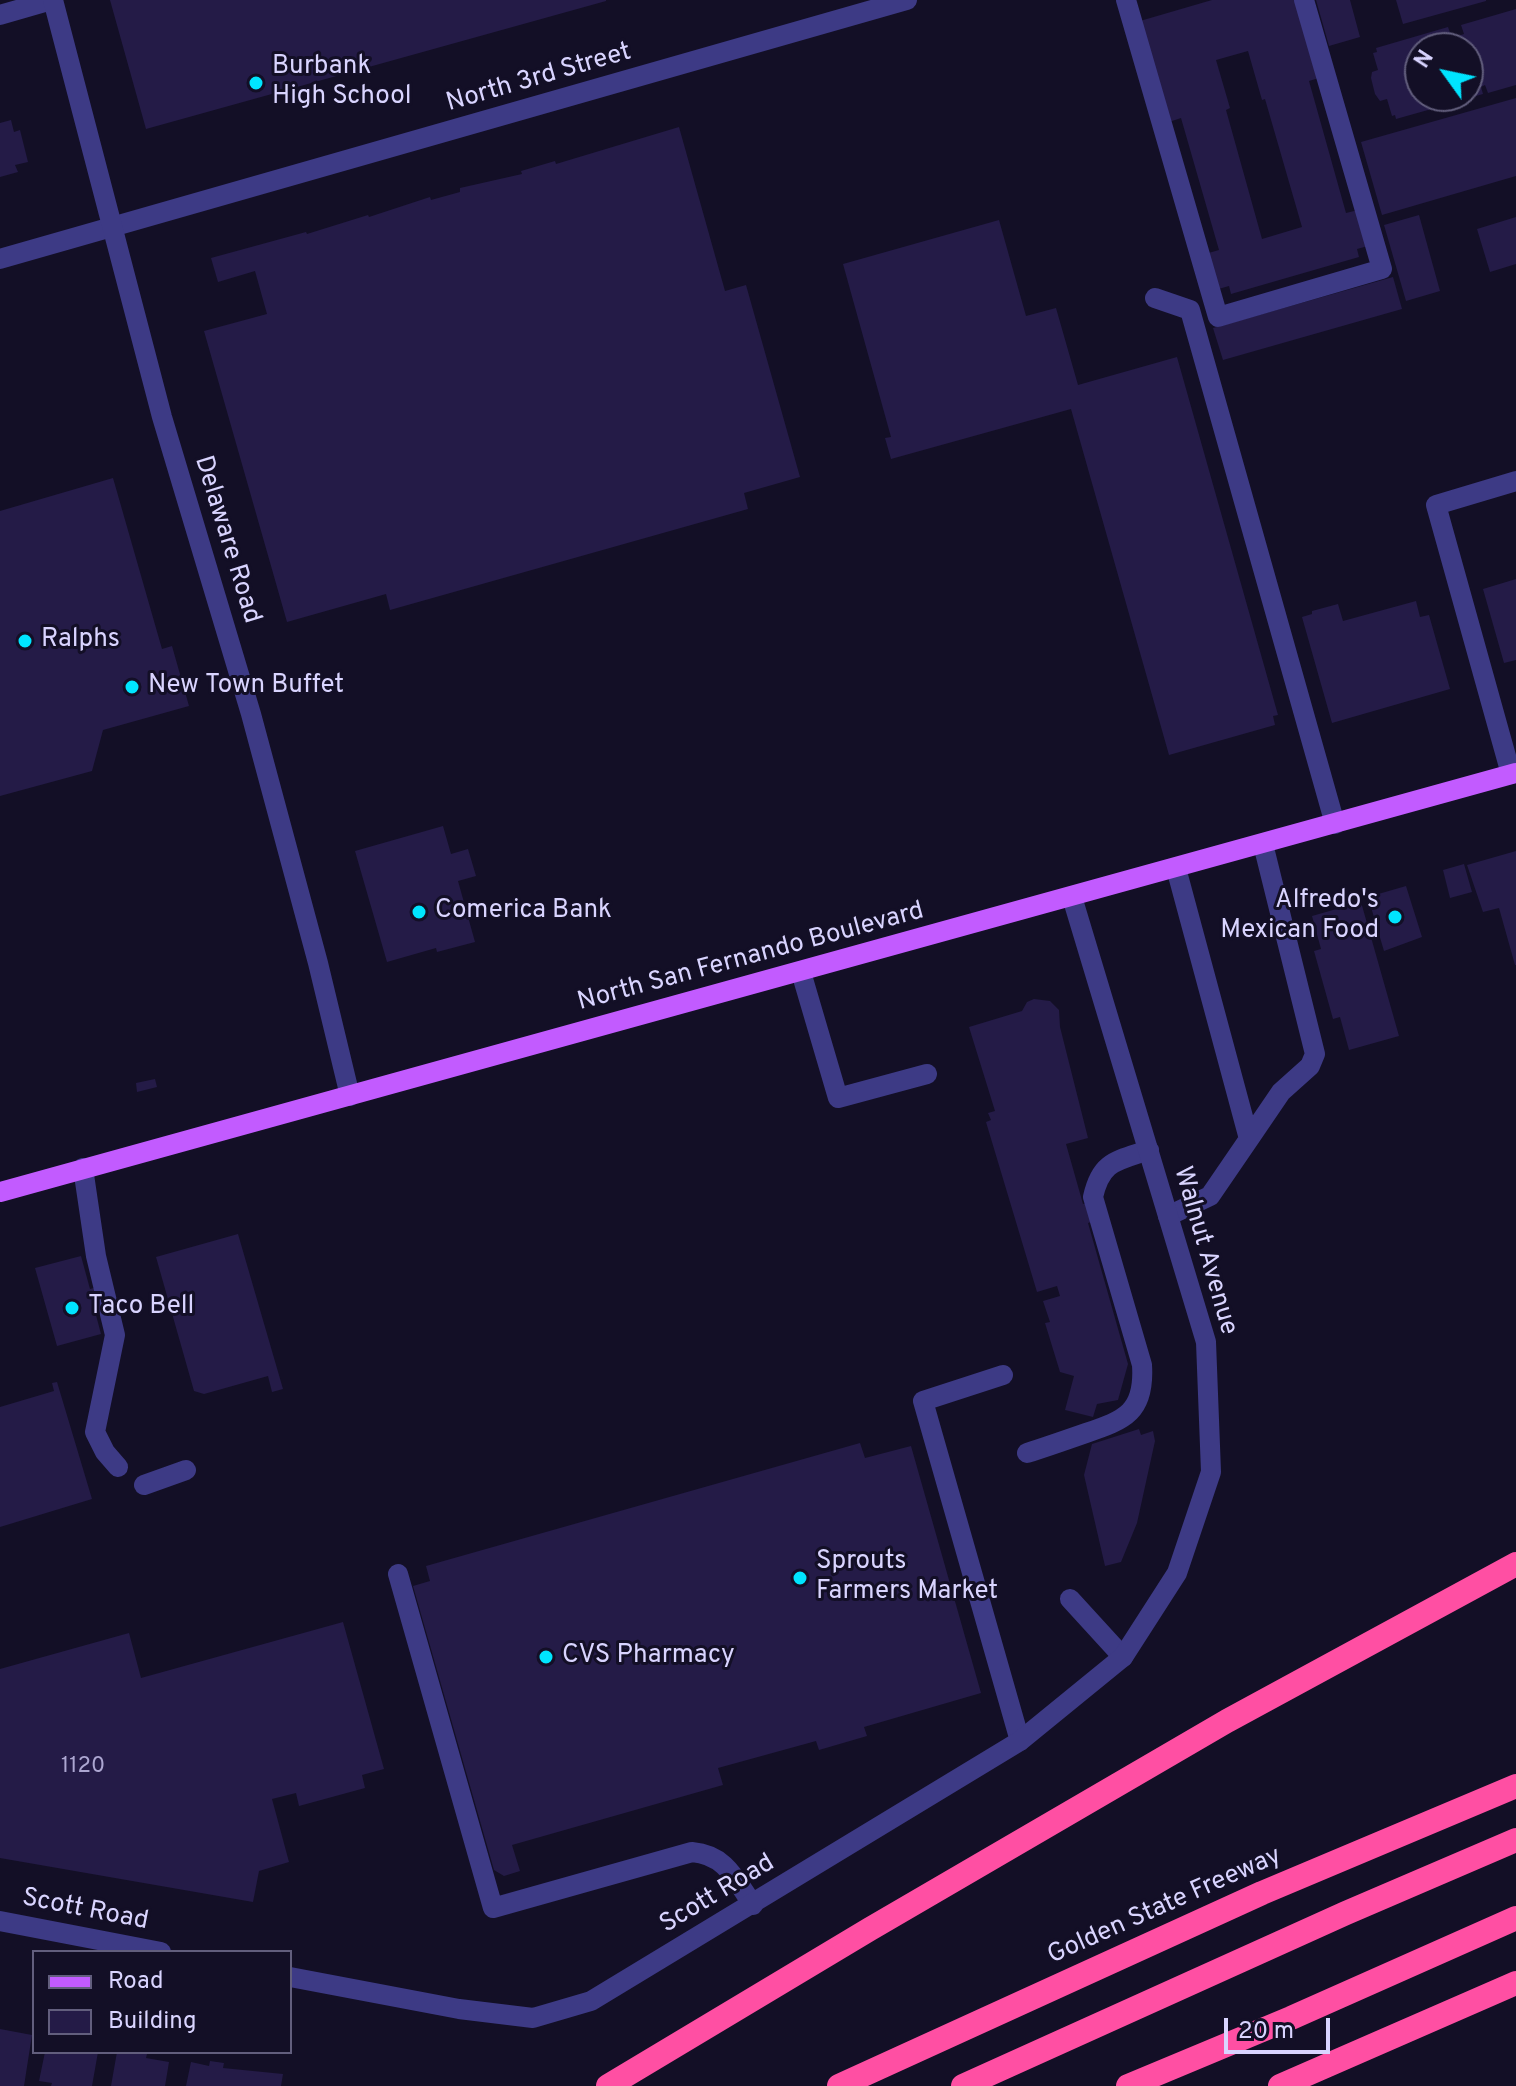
<!DOCTYPE html>
<style>
body{margin:0}
#map{position:relative;width:1516px;height:2086px;overflow:hidden;background:#130f26;font-family:Overpass,sans-serif}
canvas{display:block}
.legend{position:absolute;left:32px;top:1950px;width:260px;height:104px;box-sizing:border-box;background:#130f26;border:2px solid #625e7d;margin:0;padding:10px 14px;list-style:none;font-size:24px;color:#d9d4ff}
.legend li{display:flex;align-items:center;gap:16px;height:40px}
.legend b{width:40px;border:2px solid #625e7d}
.north{position:absolute;left:1404px;top:32px;width:80px;height:80px;box-sizing:border-box;background:#130f26;border:2px solid #625e7d;border-radius:50%;rotate:303deg;font-size:22px;font-weight:700;line-height:32px;text-align:center;color:#d9d4ff}
.north::after{content:'';display:block;margin:auto;width:28px;height:36px;background:#00e5ff;clip-path:polygon(50% 0,100% 100%,50% 72%,0 100%)}
.scale{position:absolute;left:1224px;top:2018px;width:106px;height:36px;box-sizing:border-box;border:4px solid #d9d4ff;border-top:0;padding-left:10px;font-size:24px;line-height:28px;white-space:nowrap;color:#d9d4ff;-webkit-text-stroke:6px #130f26;paint-order:stroke}
</style>
<div id="map">
<canvas width="1516" height="2086"></canvas>
<ul class="legend">
<li><b style="height:10px;background:#c25bff"></b>Road</li>
<li><b style="height:22px;background:#241b47"></b>Building</li>
</ul>
<div class="north">N</div>
<div class="scale">20 m</div>
</div>
<script>
const ctx = document.querySelector('canvas').getContext('2d');
ctx.lineJoin = 'round';
function fill(path, color) { ctx.fillStyle = color; ctx.fill(path, 'evenodd'); }
function stroke(path, color, width, dash) { ctx.strokeStyle = color; ctx.lineWidth = width; ctx.lineCap = dash ? 'butt' : 'round'; ctx.setLineDash(dash || []); ctx.stroke(path); }
function write(font, color, halo, rows, align = 'center') {
  ctx.font = font + ' Overpass,sans-serif'; ctx.lineWidth = 6; ctx.setLineDash([]); ctx.textBaseline = 'middle'; ctx.strokeStyle = halo; ctx.fillStyle = color; for (const [text, x, y, turn = 0] of rows) {
    ctx.save(); ctx.translate(x, y); ctx.rotate((+turn || 0) * Math.PI / 180); ctx.textAlign = isNaN(turn) ? turn : align; if (halo) ctx.strokeText(text, 0, 0); ctx.fillText(text, 0, 0); ctx.restore();
  }
}
fill(new Path2D(`
 M110,0H606V1L146,129Z
 M1212,0H1300L1322,77L1309,81L1346,213L1358,210L1368,246L1357,249L1359,257L1231,294L1229,286L1215,290L1205,254L1219,250L1181,118L1169,122L1140,21ZM1248,51L1262,100L1265,99L1302,227L1262,239L1226,110L1230,108L1216,60Z
 M1316,0H1350L1360,37L1329,46Z
 M1396,0H1486V1L1403,24Z
 M1516,9V85L1488,93L1485,85L1481,87L1483,94L1465,99L1464,96H1468V48H1420V96H1459L1460,101L1396,119L1395,115L1392,116L1387,99L1380,101L1375,94L1371,78L1372,72L1378,70L1373,53L1377,52L1376,48L1448,27L1452,38L1464,34L1461,25Z
 M1516,98V176L1382,215L1361,142Z
 M11,120L14,132L20,130L28,162L15,165L18,172L0,177V123Z
 M679,127L725,291L746,285L800,477L744,493L748,509L390,610L386,594L287,622L204,331L267,314L255,271L218,282L211,258L306,232L307,234L368,215L369,217L430,197L431,200L460,192V188L522,174L521,171L555,161L556,164Z
 M1419,215L1440,291L1406,301L1384,225Z
 M1516,217V264L1490,272L1477,229Z
 M999,220L1026,316L1056,308L1078,385L1177,357L1278,715L1273,716L1275,725L1169,755L1071,409L891,459L885,438L891,437L843,264Z
 M1393,277L1402,309L1223,360L1213,328Z
 M113,478L162,649L172,646L189,706L103,730L92,771L0,796V511Z
 M1516,579V660L1504,663L1483,589Z
 M1416,601L1420,617L1429,615L1450,689L1332,723L1302,617L1312,614V611L1338,604L1343,621Z
 M443,826L451,854L468,849L476,876L458,881L475,942L437,952L436,948L387,962L355,851Z
 M1516,851V965H1515L1499,908L1483,912L1467,865Z
 M1464,864L1472,892L1450,898L1443,870Z
 M1406,886L1422,937L1384,951L1368,897Z
 M1361,902L1399,1036L1349,1050L1340,1017L1333,1019L1314,951L1321,949L1312,916Z
 M1034,999L1050,1001L1059,1010L1060,1027L1088,1138L1066,1144L1083,1204L1087,1203L1092,1222L1088,1223L1128,1364L1118,1400L1097,1404L1093,1417L1065,1410L1074,1376L1060,1372L1045,1323L1050,1322L1043,1301L1060,1296L1057,1286L1037,1292L986,1122L991,1120L988,1113L995,1111L969,1027L1022,1011L1027,1002Z
 M155,1079L157,1087L137,1092L136,1083Z
 M238,1234L283,1389L272,1392L268,1376L204,1394L194,1391L156,1257Z
 M81,1256L90,1289L97,1287L101,1302L93,1304L101,1334L57,1346L35,1268Z
 M57,1382L92,1499L0,1527V1407L54,1391L52,1383Z
 M1139,1429L1141,1435L1153,1431L1155,1441L1137,1523L1121,1562L1105,1566L1084,1475L1092,1444Z
 M860,1443L865,1458L911,1446L981,1693L864,1727L867,1736L819,1750L816,1741L718,1768L723,1785L512,1845L520,1871L504,1876L494,1870L413,1586L430,1581L426,1566Z
 M343,1622L384,1769L362,1775L365,1788L299,1806L296,1793L272,1799L289,1862L259,1871L253,1902L0,1858V1669L129,1633L141,1678Z
 M0,2029L32,2035L24,2086H0Z
 M45,2052H98L92,2086H51L52,2083L39,2081Z
 M117,2052L147,2054L146,2058L169,2062L165,2086H111Z
 M210,2061L224,2063L223,2068L283,2074L281,2086H186L191,2062L209,2066Z`), '#241b47');
stroke(new Path2D(`
 M1126,0L1218,317L1382,269L1304,0
 M0,15L52,0
 M1155,298L1190,310L1335,824
 M1511,774L1436,505L1516,481
 M1176,868L1249,1139L1281,1092L1310,1066L1315,1054L1263,844
 M801,972L838,1098L927,1074
 M83,1168L96,1256L115,1335L95,1432L105,1452L118,1467
 M1168,1216L1210,1196L1249,1139
 M1003,1375L923,1401L1020,1741
 M1027,1453C1046,1447 1066,1440 1086,1433C1125,1420 1145,1412 1142,1365L1093,1197C1101,1161 1116,1161 1149,1150
 M144,1485L186,1470
 M398,1574L493,1908L692,1852C726,1855 735,1879 753,1905
 M1070,1599L1123,1657`), '#3d3a85', 20);
stroke(new Path2D(`
 M0,259L907,0
 M0,1921L161,1952
 M290,1977L459,2009L533,2018L591,2001L1020,1741L1123,1657L1177,1573L1211,1472L1206,1342L1072,897`), '#3d3a85', 20);
stroke(new Path2D(`
 M53,0L162,417L251,714L318,963L350,1096`), '#3d3a85', 20);
stroke(new Path2D(`
 M0,1192L1516,773`), '#c25bff', 20);
stroke(new Path2D(`
 M608,2086L870,1929L1227,1721L1516,1564
 M839,2086L1262,1893L1516,1786
 M963,2086L1346,1913L1516,1840
 M1128,2086L1291,2018L1516,1918
 M1280,2086L1516,1983`), '#ff4fa3', 24);
for (const [x, y, r, color] of [
 [256,83,8,"#00e5ff"],
 [25,641,8,"#00e5ff"],
 [132,687,8,"#00e5ff"],
 [419,912,8,"#00e5ff"],
 [1395,917,8,"#00e5ff"],
 [72,1308,8,"#00e5ff"],
 [800,1578,8,"#00e5ff"],
 [546,1657,8,"#00e5ff"]
]) { const dot = new Path2D(); dot.arc(x, y, r, 0, 2 * Math.PI); ctx.fillStyle = color; ctx.fill(dot); stroke(dot, '#130f26', 3); }
write('22px', '#aca6d1', null, [
 ["1120",83,1768]
]);
write('26px', '#d9d4ff', '#130f26', [
 ["Burbank",272,68],
 ["High School",272,98],
 ["Ralphs",41,641],
 ["New Town Buffet",148,687],
 ["Alfredo's",1379,902,"right"],
 ["Mexican Food",1379,932,"right"],
 ["Comerica Bank",435,912],
 ["Taco Bell",88,1308],
 ["Sprouts",816,1563],
 ["Farmers Market",816,1593],
 ["CVS Pharmacy",562,1657]
], 'left');
write('26px', '#d9d4ff', '#130f26', [
 ["North 3rd Street",539,79,-16],
 ["Delaware Road",226,540,73],
 ["North San Fernando Boulevard",751,958,-15],
 ["Walnut Avenue",1204,1251,74],
 ["Scott Road",718,1895,-31],
 ["Golden State Freeway",1165,1907,-24],
 ["Scott Road",85,1911,11]
]);
</script>
